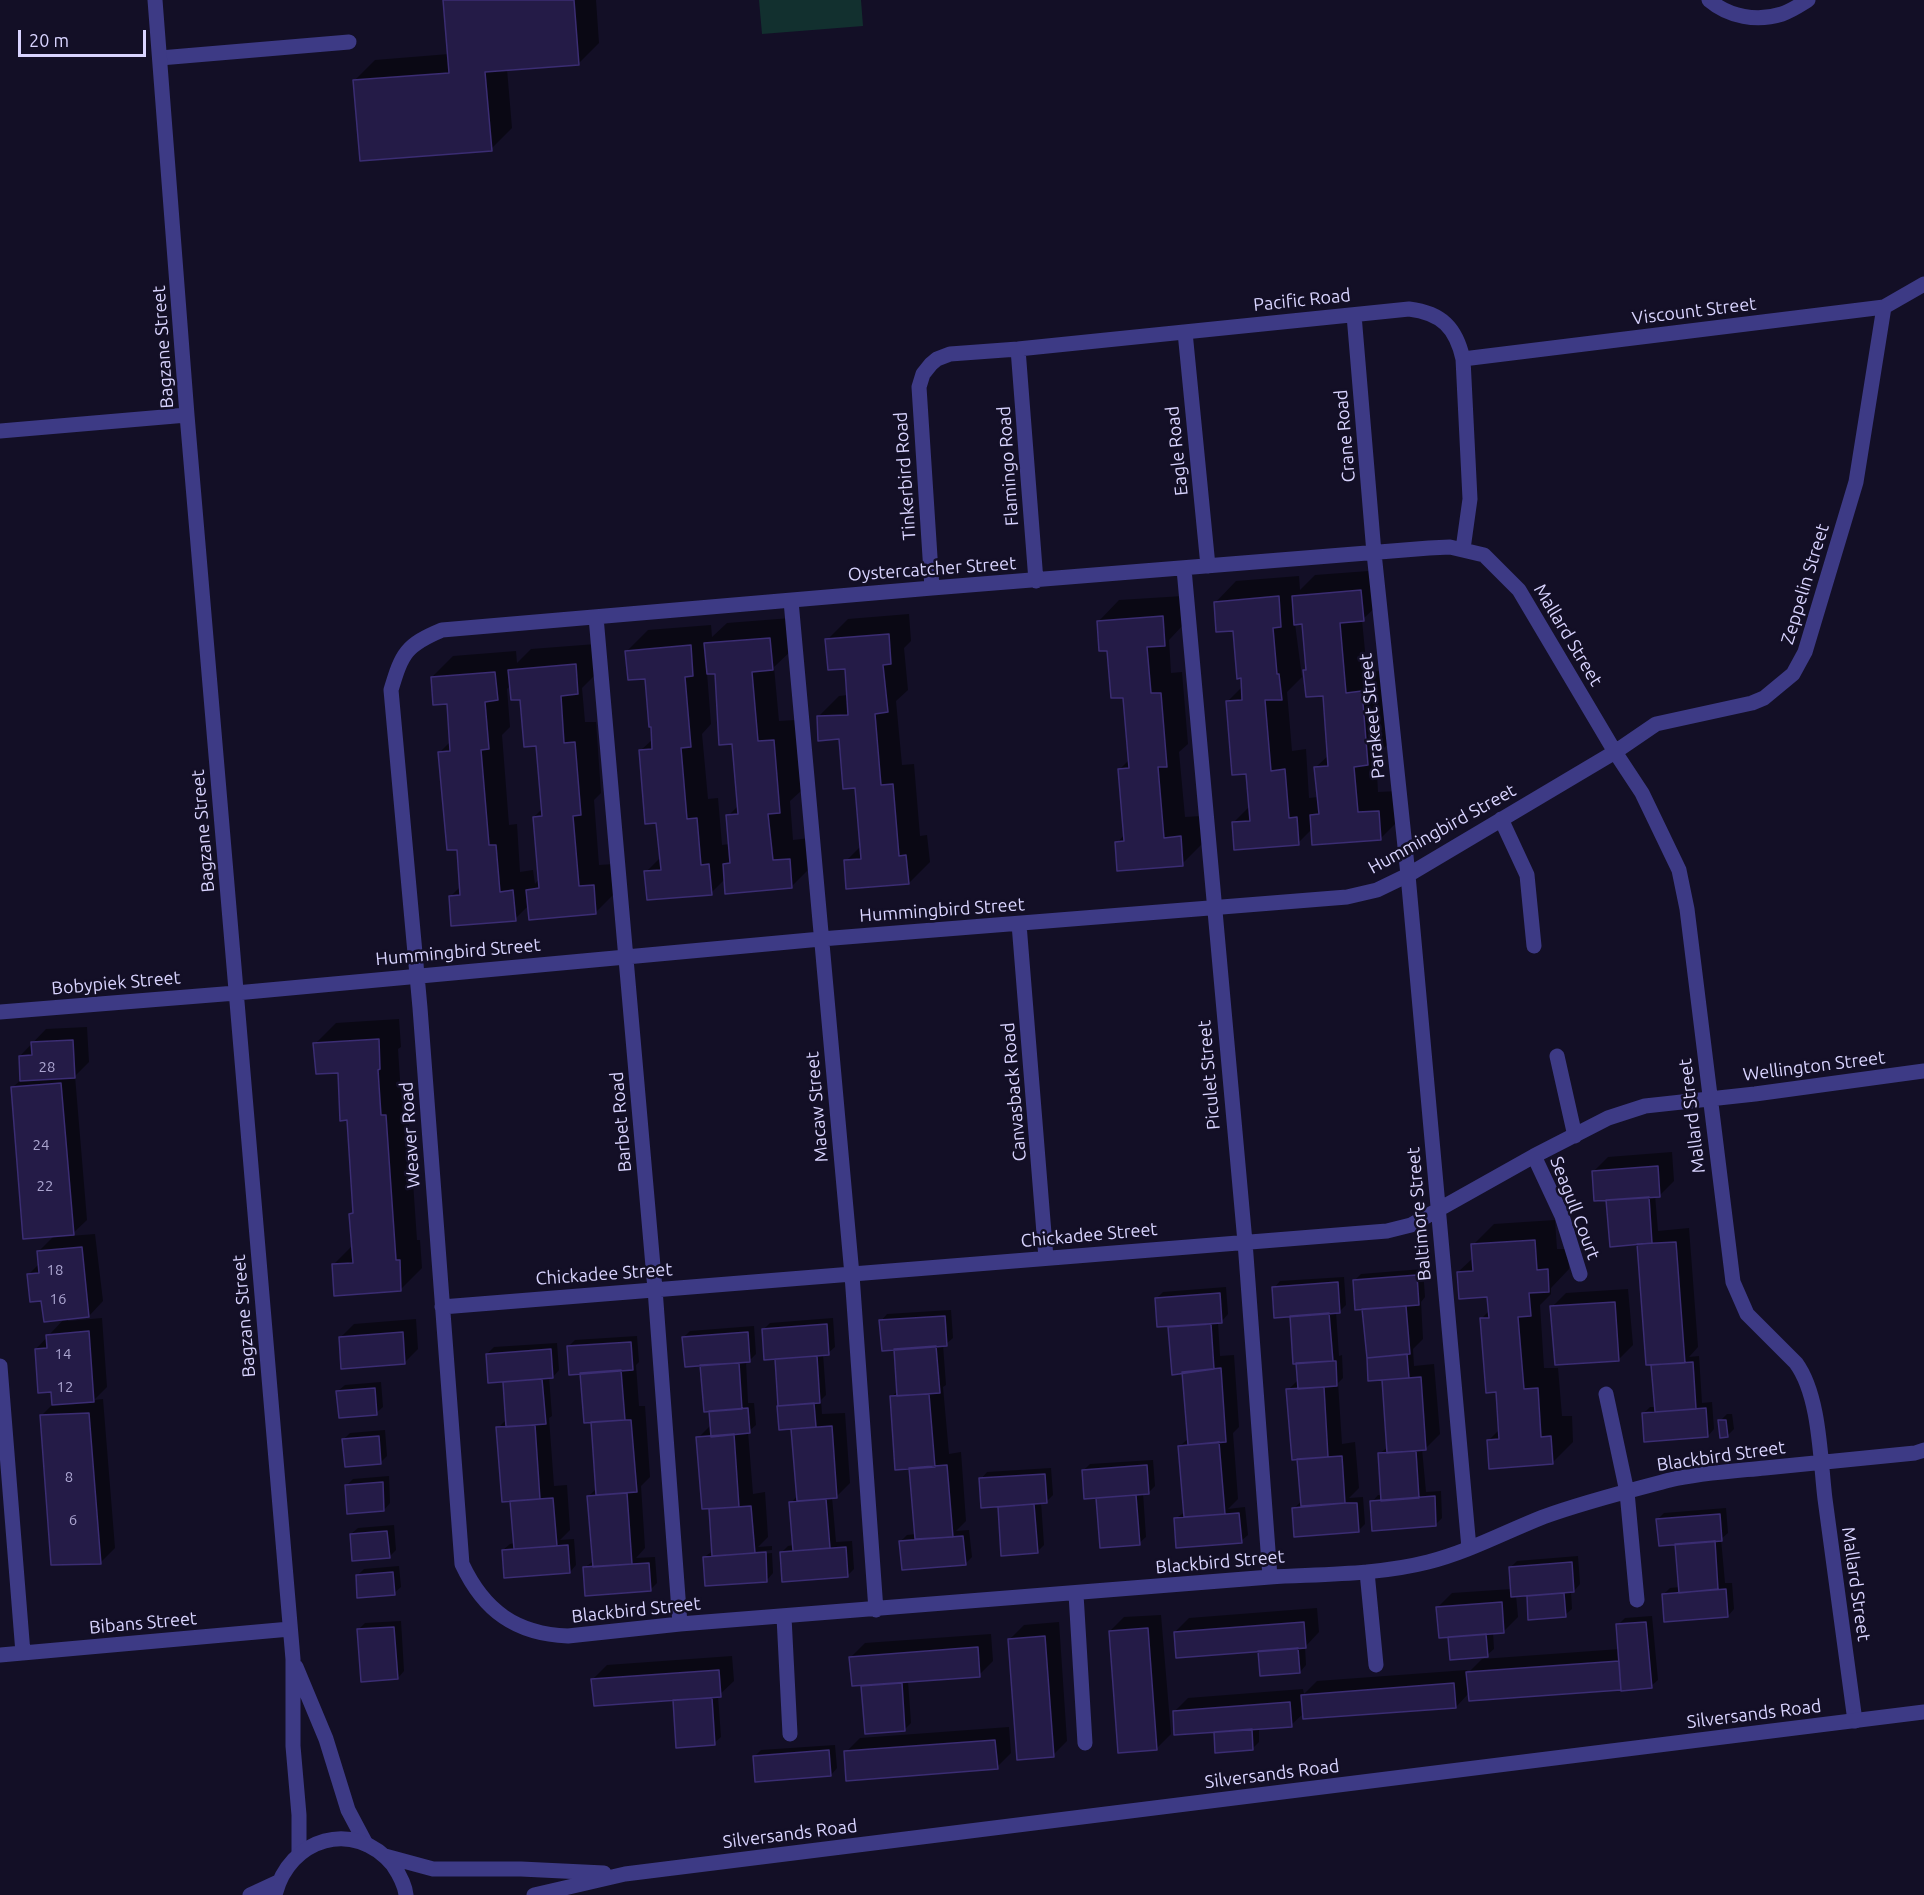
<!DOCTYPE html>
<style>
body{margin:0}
#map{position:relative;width:1924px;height:1895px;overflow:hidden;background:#130f26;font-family:Ubuntu,sans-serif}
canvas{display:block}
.scale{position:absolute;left:18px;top:30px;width:128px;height:27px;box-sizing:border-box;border:3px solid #d9d4ff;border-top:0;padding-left:8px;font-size:18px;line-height:21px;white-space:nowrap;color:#d9d4ff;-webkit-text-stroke:4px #130f26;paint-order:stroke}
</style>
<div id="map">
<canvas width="1924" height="1895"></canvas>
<div class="scale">20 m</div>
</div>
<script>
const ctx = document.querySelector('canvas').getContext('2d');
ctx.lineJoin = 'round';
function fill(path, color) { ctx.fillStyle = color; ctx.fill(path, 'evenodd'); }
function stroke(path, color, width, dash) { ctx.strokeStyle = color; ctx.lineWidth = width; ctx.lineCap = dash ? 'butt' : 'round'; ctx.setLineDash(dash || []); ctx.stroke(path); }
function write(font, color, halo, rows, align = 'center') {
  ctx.font = font + ' Ubuntu,sans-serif'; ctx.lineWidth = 5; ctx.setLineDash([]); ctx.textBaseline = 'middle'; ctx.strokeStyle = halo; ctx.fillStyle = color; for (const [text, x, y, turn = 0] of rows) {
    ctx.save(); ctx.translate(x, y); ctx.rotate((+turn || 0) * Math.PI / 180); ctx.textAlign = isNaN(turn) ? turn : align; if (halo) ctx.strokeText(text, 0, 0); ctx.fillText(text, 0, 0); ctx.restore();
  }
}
fill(new Path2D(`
 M759,0H861L863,26L762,34Z`), '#12302f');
fill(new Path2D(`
 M444,0H596L599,43L578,64L507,69L512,128L491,149L354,81L375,60L449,54Z
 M1382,570L1385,598L1362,620L1367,672L1383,671L1389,743L1376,756L1378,792L1399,791L1402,817L1381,838L1312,829L1298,843L1233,823L1250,806L1248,772L1227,702L1243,686L1235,629L1215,603L1236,581L1299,576L1300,590L1315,575ZM1303,623L1307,669L1305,671L1324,694L1329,755L1316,767L1318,797L1309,798L1306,749L1292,751L1287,692L1302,677L1295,624Z
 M1183,596L1185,623L1169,640L1171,673L1182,672L1188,744L1179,752L1185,817L1201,816L1203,843L1182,864L1117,843L1125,834L1120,769L1130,759L1125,696L1098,622L1119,600Z
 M909,614L911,641L904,648L908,690L896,701L902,765L914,764L920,836L927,835L930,862L909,883L846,861L861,846L856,787L840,738L818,717L839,696L848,695L846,667L827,640L848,619Z
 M791,618L794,648L774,667L779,721L795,720L801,791L790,801L793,840L810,838L812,866L791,887L725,879L711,893L646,872L661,857L658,821L640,751L653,739L646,677L627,651L648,630L711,625L712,637L727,623ZM716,672L734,743L739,805L728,816L730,844L722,845L718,798L708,799L702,734L711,724L707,673Z
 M596,644L598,672L582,688L585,722H596L601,793L594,800L599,865L614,864L616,892L595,913L529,905L515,919L450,897L461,886L458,848L440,752L451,741L448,702L432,677L453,656L516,651L517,663L531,649ZM511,685L522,698L537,745L542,809L534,817L539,879L535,884L533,870L520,872L517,824L509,825L502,735L510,727L507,689Z
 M399,1019L401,1047L398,1049L401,1095H407L417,1240H420L422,1268L401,1289L333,1265L353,1245L351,1215L354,1211L348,1118L339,1071L315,1044L336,1023Z
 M87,1027L89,1062L75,1076L87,1220L70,1236L95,1234L103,1301L89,1316L68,1318V1321L102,1318L107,1387L94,1400L103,1399L115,1548L101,1562L42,1415L53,1404L52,1391L36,1349L65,1318L43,1299L28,1275L40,1263L38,1252L55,1235L13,1087L22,1079L20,1056L46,1029Z
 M1672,1152L1674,1181L1660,1195H1655L1658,1231L1689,1228L1698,1347L1689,1357L1699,1356L1702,1403L1712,1402L1714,1429L1708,1436L1643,1414L1650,1407H1656L1638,1245L1608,1201L1594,1171L1608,1157Z
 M1555,1220L1557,1249H1568L1569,1269L1551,1288V1294L1540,1305L1544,1368H1558L1562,1416H1572L1573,1442L1552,1463L1488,1441L1500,1429L1498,1391L1482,1318L1490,1310L1489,1296L1458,1272L1473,1258V1245L1494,1224Z
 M1423,1269L1425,1297L1421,1302L1423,1339L1413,1349L1414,1366L1434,1364L1440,1434L1426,1448L1422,1449L1426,1492L1441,1491L1442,1518L1436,1524L1372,1502L1378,1495H1382L1379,1454L1388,1447L1383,1381L1386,1378L1354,1281L1361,1274Z
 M1344,1277L1346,1305L1340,1311L1336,1312L1339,1356L1342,1355L1343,1378L1338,1383L1342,1444L1355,1442L1359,1488L1349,1498L1363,1497L1365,1524L1358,1531L1294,1508L1302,1501L1299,1457L1288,1390L1299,1379L1291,1315L1274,1288L1280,1281Z
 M1226,1287L1228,1314L1222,1321L1218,1322L1220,1356L1234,1355L1239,1427L1233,1433L1238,1499L1228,1509L1245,1507L1248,1535L1241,1541L1175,1519L1185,1512L1180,1446L1189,1438L1183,1372L1173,1373L1170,1325L1156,1299L1163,1292Z
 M1628,1289L1633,1345L1619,1359L1552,1307L1566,1293Z
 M951,1310L953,1338L946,1344L943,1345L946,1385L943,1387L949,1454L961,1452L966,1521L956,1531L969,1530L972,1557L965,1564L901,1541L907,1535L916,1534L911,1467L891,1397L899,1390L895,1348L881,1321L887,1314Z
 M833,1318L835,1347L828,1353L823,1354L826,1395L821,1400L822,1414L845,1413L850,1483L836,1497H832L836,1542L852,1541L854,1569L848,1575L781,1553L788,1546L794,1545L791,1503L798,1495L793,1429L776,1358L764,1329L770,1323Z
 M416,1319L418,1349L404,1363L340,1338L354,1324Z
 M754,1326L756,1354L749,1361H746L748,1403H754L756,1425L748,1432L753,1494L765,1492L768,1537L758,1547L772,1546V1550L711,1555V1558L772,1553L773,1573L767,1580L704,1557L713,1551L710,1508L698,1438L712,1424L702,1364L684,1337L690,1331Z
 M637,1336L639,1362L636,1365L639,1406H645L650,1477L641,1486L645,1548L636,1558L655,1557L657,1583L651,1589L584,1568L594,1561L589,1496L597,1488L592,1421L582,1372L568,1347L575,1340Z
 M557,1343L559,1370L553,1377H549L552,1416L549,1418L554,1486L567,1485L570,1530L560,1540L574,1539L576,1565L570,1572L503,1550L510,1544L515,1543L512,1500L498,1428L507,1419L504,1380L487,1354L494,1347Z
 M381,1382L383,1407L376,1413L338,1391L345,1385Z
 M1727,1414H1732L1734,1429L1727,1436L1720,1421Z
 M385,1430L387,1456L380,1463L344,1439L350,1433Z
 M1153,1460L1155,1486L1148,1493H1143L1146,1537L1139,1543L1098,1497L1083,1471L1090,1464Z
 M1051,1468L1053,1495L1046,1502H1041L1044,1545L1037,1552L1003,1555L999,1505L981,1479L987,1472Z
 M389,1476L390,1503L384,1510L346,1486L353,1479Z
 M1726,1508L1728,1533L1721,1539L1725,1583H1732L1734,1609L1728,1616L1663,1595L1670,1588L1680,1587L1676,1543L1658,1519L1664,1513Z
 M394,1525L396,1550L389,1557L351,1534L358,1528Z
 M1578,1556L1580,1584L1574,1591H1571L1572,1609L1565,1615L1530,1618L1528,1594L1516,1595L1518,1617L1504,1631L1493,1632L1494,1649L1487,1655L1449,1636L1438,1607L1452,1593L1512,1589L1511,1567L1517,1561Z
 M399,1566L401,1587L394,1593L357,1576L364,1569Z
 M1317,1608L1319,1632L1305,1647L1306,1665L1300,1672L1259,1650L1175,1632L1189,1618Z
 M1161,1615L1171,1734L1157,1748L1110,1631L1124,1617Z
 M1652,1616L1658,1680L1651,1686L1469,1693L1456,1707L1304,1713L1291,1725L1259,1727V1742L1253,1748L1216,1733L1174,1712L1188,1698L1303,1689L1304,1694L1317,1681L1467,1670L1468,1673L1482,1659L1620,1649L1618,1625L1625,1618Z
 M401,1621L404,1671L398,1678L358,1630L365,1623Z
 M1059,1622L1067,1741L1053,1755L1010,1639L1024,1625Z
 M991,1634L993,1661L979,1675L908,1681L911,1723L904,1730L863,1686L865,1684L851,1657L865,1643Z
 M732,1656L734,1681L718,1696L721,1737L714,1743L677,1699L593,1679L607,1665Z
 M1009,1727L1011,1753L997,1767L846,1752L860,1738Z
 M835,1745L837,1768L831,1775L754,1757L761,1750Z`), '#0007');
const building = new Path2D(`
 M443,0H574L579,65L485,72L492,151L360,161L353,80L449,73Z
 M1361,590L1364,621L1340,623L1346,693L1362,691L1368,765L1354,767L1358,812L1379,811L1381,840L1312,845L1310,815L1319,814L1314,767L1328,766L1323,696L1306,697L1303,670H1306L1302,624L1294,625L1292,596Z
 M1279,596L1281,627L1273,628L1277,674H1279L1282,700H1265L1271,771L1285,769L1289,818L1297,817L1299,845L1234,850L1232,822L1250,821L1246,774L1232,775L1226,701L1242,700L1241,678L1237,679L1233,631L1216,632L1214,602Z
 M1163,616L1165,646L1147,647L1151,693H1161L1167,767H1158L1164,838L1181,836L1183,866L1117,871L1115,842L1124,841L1118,769L1129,768L1123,698H1111L1107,651H1099L1097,621Z
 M889,634L891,664L883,665L888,712L875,714L881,785L893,784L899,856L906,855L909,884L846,889L844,860L861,859L855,788L843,789L839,739L818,741L817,716L848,715L845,669L828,670L825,639Z
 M770,638L773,670L752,672L758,741L774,740L780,813L768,814L773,860L790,859L792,888L725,894L723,864L730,863L726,815L738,814L732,744L719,745L715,674H707L704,643Z
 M691,645L693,676L685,677L691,747L681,748L687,819L697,818L701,865L709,864L712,895L647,900L644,871L661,870L656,823L645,824L639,750L652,749L651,727H649L645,679L628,680L625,651Z
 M576,664L578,694L561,696L564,743L575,742L581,815L573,816L579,886L594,885L596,914L529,920L526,890L539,888L533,817L542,816L536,746L524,747L520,700H511L508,670Z
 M495,672L498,700L485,702L489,749L481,750L489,845H496L500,892L513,890L516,921L451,926L449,896L460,895L457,850H447L438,752L450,751L447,704L433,705L431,677Z
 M379,1039L380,1069L378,1070L381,1115H386L396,1260H400L401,1291L334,1296L332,1264L353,1263L349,1214L353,1213L347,1120L340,1121L338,1073L316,1074L313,1043Z
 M73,1040L75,1078L20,1081L19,1056L32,1055L31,1042Z
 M61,1083L74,1235L23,1239L11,1087Z
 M1658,1166L1660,1197L1594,1201L1592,1171Z
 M1649,1197L1652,1243L1610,1247L1606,1200Z
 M1535,1240L1537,1270L1548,1269L1549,1292L1529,1293L1531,1316L1518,1317L1524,1389L1538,1388L1541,1437L1551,1436L1553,1464L1489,1469L1487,1440L1499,1439L1496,1392L1486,1393L1480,1318H1489L1487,1297L1459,1299L1457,1272L1473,1271L1471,1244Z
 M1676,1242L1685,1363L1646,1365L1637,1244Z
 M82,1247L89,1317L44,1322L41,1301L30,1302L27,1274L39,1273L37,1251Z
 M1417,1275L1419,1305L1355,1310L1353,1280Z
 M1338,1282L1340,1313L1274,1318L1272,1287Z
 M1220,1293L1222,1323L1157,1327L1155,1298Z
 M1615,1302L1619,1361L1555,1365L1550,1306Z
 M1406,1306L1410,1354L1367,1358L1362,1309Z
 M1329,1313L1333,1361L1293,1364L1290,1316Z
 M945,1316L947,1346L882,1351L879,1320Z
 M827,1324L829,1355L764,1360L762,1329Z
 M1211,1324L1214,1369L1172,1375L1168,1327Z
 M89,1331L94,1402L52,1405L51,1392L38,1393L35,1349L47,1348L46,1335Z
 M403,1332L405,1364L341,1369L339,1337Z
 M748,1332L750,1362L685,1367L682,1337Z
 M631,1342L633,1370L569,1375L567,1346Z
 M936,1346L940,1393L897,1396L894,1349Z
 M551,1349L553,1378L488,1383L486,1354Z
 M1407,1354L1409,1378L1368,1381L1367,1358Z
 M817,1356L820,1403L778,1406L775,1359Z
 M1333,1361H1336L1337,1386L1298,1389L1296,1363Z
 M1693,1362L1696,1409L1655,1412L1651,1365Z
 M739,1363L742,1409L704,1412L700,1365Z
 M1221,1368L1226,1442L1188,1445L1182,1372Z
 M621,1370L625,1420L584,1423L580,1373Z
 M1421,1377L1426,1450L1387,1453L1382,1380Z
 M542,1379L546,1424L506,1427L503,1382Z
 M1324,1387L1328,1457L1292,1460L1286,1389Z
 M375,1388L377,1415L339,1418L336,1391Z
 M929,1394L935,1467L895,1470L890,1396Z
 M814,1403L816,1427L779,1430L777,1406Z
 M748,1408L750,1433L711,1437L709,1411Z
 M1706,1408L1708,1437L1644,1442L1642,1413Z
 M89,1413L101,1564L51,1565L40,1415Z
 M625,1420H631L637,1492L596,1495L591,1422Z
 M1718,1420H1726L1728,1437L1720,1438Z
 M535,1425L540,1499L502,1502L496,1427Z
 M832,1426L837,1498L797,1501L791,1429Z
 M734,1434L739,1507L702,1509L696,1437Z
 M379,1436L381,1464L345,1467L342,1439Z
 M1219,1442L1225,1514L1184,1517L1178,1446Z
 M1416,1451L1419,1498L1381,1501L1378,1453Z
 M1342,1456L1345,1503L1301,1506L1297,1459Z
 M947,1465L953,1537L915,1539L909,1468Z
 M1147,1465L1149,1494L1084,1499L1082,1470Z
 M1045,1474L1047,1503L981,1508L979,1478Z
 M383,1482L384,1511L347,1514L345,1485Z
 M627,1493L632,1564L593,1567L587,1496Z
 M1136,1495L1140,1545L1100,1548L1096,1498Z
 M1435,1496L1436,1526L1372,1531L1370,1501Z
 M553,1498L557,1546L514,1549L510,1501Z
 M826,1499L830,1548L793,1551L789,1502Z
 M1345,1503H1357L1359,1532L1294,1537L1292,1508Z
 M1034,1504L1038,1553L1001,1556L998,1507Z
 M751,1506L755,1553L712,1556L709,1509Z
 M1239,1513L1242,1543L1176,1548L1174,1518Z
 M1720,1514L1722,1541L1659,1546L1656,1519Z
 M387,1531L390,1558L352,1561L350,1534Z
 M963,1536L966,1565L902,1570L899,1541Z
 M1715,1541L1718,1589L1679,1593L1675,1544Z
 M568,1545L570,1573L504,1578L502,1550Z
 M846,1547L848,1577L782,1582L780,1552Z
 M766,1552L767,1582L705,1586L703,1557Z
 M1572,1562L1574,1592L1511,1597L1509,1567Z
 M649,1563L651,1591L585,1596L583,1567Z
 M393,1572L395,1595L357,1598L356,1575Z
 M1726,1589L1728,1617L1664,1622L1662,1594Z
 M1564,1593L1566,1617L1528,1620L1527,1596Z
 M1502,1602L1504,1633L1439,1638L1436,1607Z
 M1304,1622L1306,1648L1176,1658L1174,1632Z
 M1646,1622L1652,1688L1621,1691L1616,1624Z
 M394,1627L398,1679L361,1682L357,1629Z
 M1148,1628L1157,1750L1118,1753L1109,1631Z
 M1486,1634L1488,1657L1450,1660L1448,1637Z
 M1045,1636L1054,1757L1017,1760L1008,1639Z
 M978,1647L980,1677L852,1686L849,1657Z
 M1298,1648L1300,1673L1260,1676L1258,1651Z
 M1619,1661L1621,1690L1469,1701L1466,1672Z
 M719,1670L721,1697L594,1706L591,1679Z
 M902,1683L905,1731L865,1734L861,1686Z
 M1454,1683L1456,1708L1303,1719L1301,1695Z
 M712,1698L715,1745L676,1748L673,1700Z
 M1290,1702L1292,1727L1174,1735L1173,1711Z
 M1252,1729L1253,1750L1215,1753L1214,1732Z
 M995,1740L998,1769L846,1781L844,1751Z
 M829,1750L831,1776L755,1782L753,1756Z`);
fill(building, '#241b47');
stroke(building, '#3b2d73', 1.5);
stroke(new Path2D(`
 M160,58L349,42`), '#3d3a85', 15);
stroke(new Path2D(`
 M155,0L187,415L293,1659V1746L299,1815V1853
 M1709,0C1729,17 1757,22 1782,14C1791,11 1800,5 1808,0
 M1354,315L1374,553L1408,875L1469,1548
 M1185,332L1208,566
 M1018,349L1036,581
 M1463,359L1884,307L1924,284
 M0,431L187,415
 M1184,569L1245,1242L1270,1577
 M932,588L919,387L923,374L931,364L937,359L950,354L1018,349L1409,309C1442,313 1456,328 1463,359L1470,499L1463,549
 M791,601L852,1275L876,1610
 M596,617L655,1289L680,1624
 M1501,819L1527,875L1534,946
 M1019,924L1046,1258
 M0,1012L236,993L821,939L1347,897L1377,890L1408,875L1615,752L1656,724L1752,703L1764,698L1793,674L1805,652L1856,482L1884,307
 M1557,1056L1575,1136
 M1534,1156L1562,1216L1580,1274
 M442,1307L1387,1231L1411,1225L1534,1156L1608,1118L1645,1106L1755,1094L1924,1071
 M0,1366L23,1653
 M1606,1394L1627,1492L1637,1600
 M1367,1572L1376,1665
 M1076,1594L1085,1743
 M784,1617L790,1734
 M0,1655L290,1629
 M296,1667L326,1739L348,1810L366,1844
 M1855,1721C1845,1647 1835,1573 1825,1499C1820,1458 1820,1396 1796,1363L1747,1314L1733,1282L1687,909L1679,870L1642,793L1615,752L1519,590L1484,555L1450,547L1429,548L932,588L442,630C406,645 402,653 391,690L420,1008L462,1564C484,1611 516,1634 568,1636L680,1624L1270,1577C1322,1574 1377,1575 1428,1562C1468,1552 1505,1532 1543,1517C1584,1502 1628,1491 1670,1480C1700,1473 1734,1471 1765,1468C1815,1463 1865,1458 1915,1453L1924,1450`), '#3d3a85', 15);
stroke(new Path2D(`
 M385,1856L433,1869H521L604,1873
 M250,1895L278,1882
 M275,1895C289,1838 354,1818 393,1865C399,1874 405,1885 406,1895
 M534,1895L625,1874L1924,1712`), '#3d3a85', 15);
write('15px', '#aca6d1', null, [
 ["28",47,1067],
 ["24",41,1145],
 ["22",45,1186],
 ["18",55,1270],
 ["16",58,1299],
 ["14",63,1354],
 ["12",65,1387],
 ["8",69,1477],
 ["6",73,1520]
]);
write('18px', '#d9d4ff', '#130f26', [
 ["Pacific Road",1302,300,-6],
 ["Viscount Street",1694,311,-7],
 ["Bagzane Street",163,347,-94],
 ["Crane Road",1345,436,-95],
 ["Eagle Road",1177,451,-96],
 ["Flamingo Road",1008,466,-94],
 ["Tinkerbird Road",905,476,-94],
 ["Oystercatcher Street",932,569,-4],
 ["Zeppelin Street",1805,584,-73],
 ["Mallard Street",1568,635,59],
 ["Parakeet Street",1372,716,-96],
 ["Hummingbird Street",1442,829,-29],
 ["Bagzane Street",203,831,-95],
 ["Hummingbird Street",942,910,-4],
 ["Hummingbird Street",458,952,-5],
 ["Bobypiek Street",116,983,-5],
 ["Wellington Street",1814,1066,-7],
 ["Piculet Street",1209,1075,-95],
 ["Canvasback Road",1014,1092,-95],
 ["Macaw Street",817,1107,-95],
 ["Mallard Street",1692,1116,-97],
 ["Barbet Road",621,1122,-95],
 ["Weaver Road",410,1135,-94],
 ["Seagull Court",1575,1208,69],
 ["Baltimore Street",1419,1214,-95],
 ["Chickadee Street",1089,1235,-5],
 ["Chickadee Street",604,1274,-4],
 ["Bagzane Street",244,1316,-95],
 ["Blackbird Street",1721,1456,-8],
 ["Blackbird Street",1220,1562,-5],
 ["Mallard Street",1856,1584,82],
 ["Blackbird Street",636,1610,-6],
 ["Bibans Street",143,1623,-5],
 ["Silversands Road",1754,1714,-7],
 ["Silversands Road",1272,1774,-7],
 ["Silversands Road",790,1834,-7]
]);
</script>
